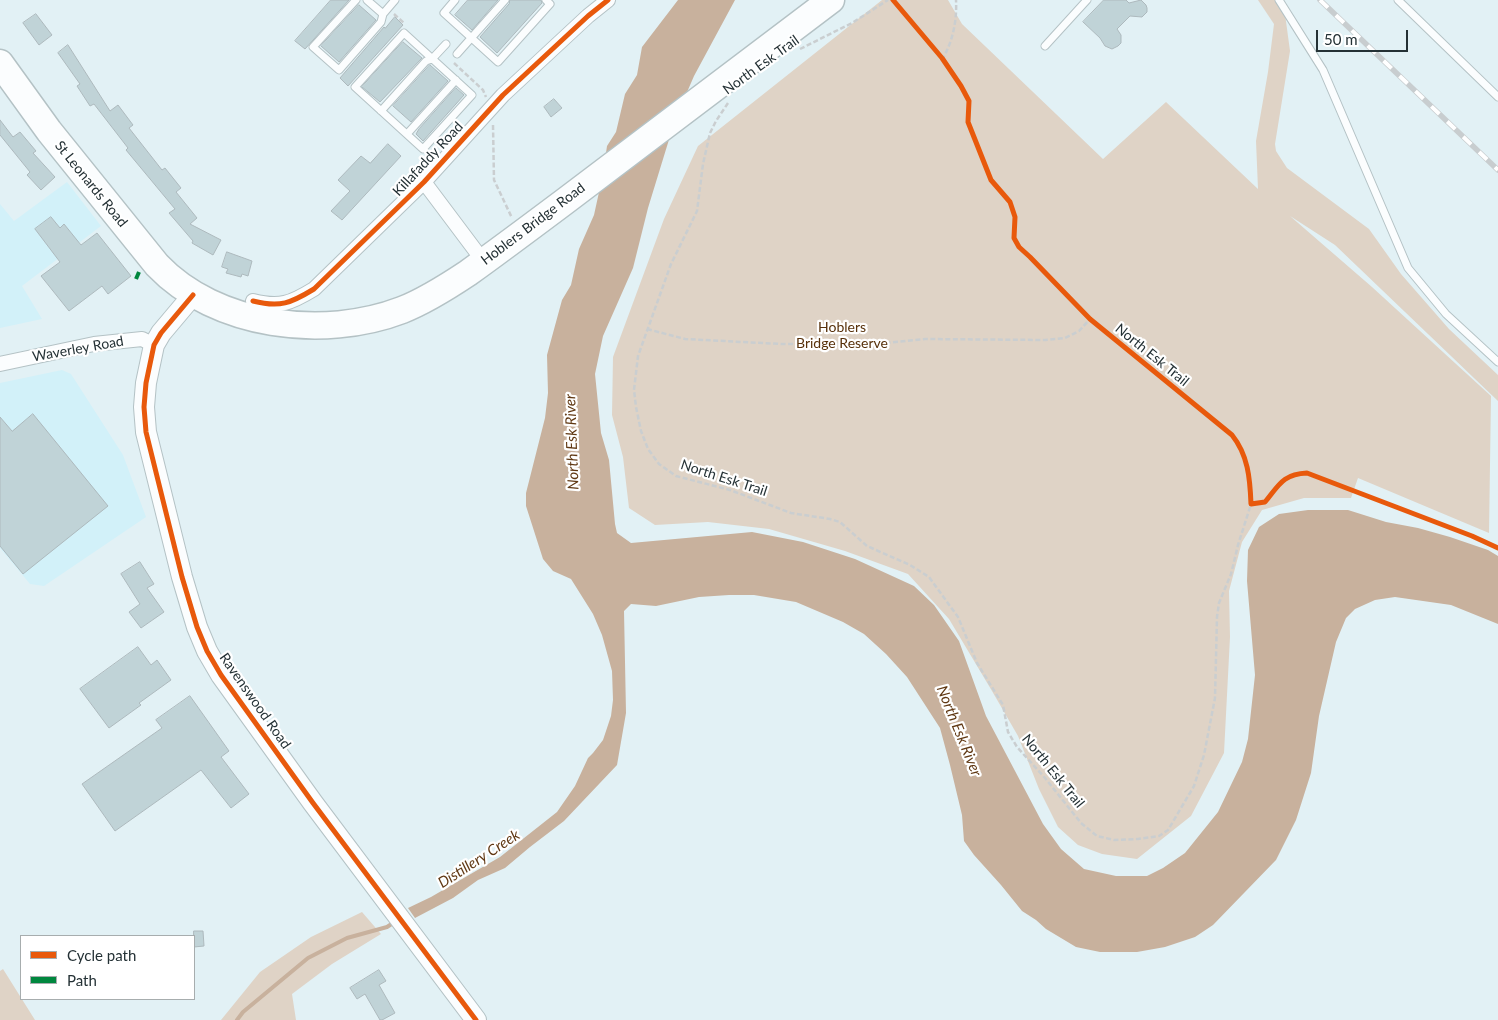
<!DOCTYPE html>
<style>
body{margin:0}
#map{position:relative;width:1498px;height:1020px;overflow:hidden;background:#e2f1f5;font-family:Lato,sans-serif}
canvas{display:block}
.legend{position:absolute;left:20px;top:935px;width:175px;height:65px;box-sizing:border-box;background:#fff;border:1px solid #a7adae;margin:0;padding:6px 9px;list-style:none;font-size:15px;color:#243135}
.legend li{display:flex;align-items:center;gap:10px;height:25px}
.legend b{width:25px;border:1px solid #a7adae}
.scale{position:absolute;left:1316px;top:30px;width:92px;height:22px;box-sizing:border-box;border:2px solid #243135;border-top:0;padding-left:6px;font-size:15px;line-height:18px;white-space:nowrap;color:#243135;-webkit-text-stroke:4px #fff;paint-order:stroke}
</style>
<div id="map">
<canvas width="1498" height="1020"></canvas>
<ul class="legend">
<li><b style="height:6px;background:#e8590c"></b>Cycle path</li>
<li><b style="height:6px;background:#00873e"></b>Path</li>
</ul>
<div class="scale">50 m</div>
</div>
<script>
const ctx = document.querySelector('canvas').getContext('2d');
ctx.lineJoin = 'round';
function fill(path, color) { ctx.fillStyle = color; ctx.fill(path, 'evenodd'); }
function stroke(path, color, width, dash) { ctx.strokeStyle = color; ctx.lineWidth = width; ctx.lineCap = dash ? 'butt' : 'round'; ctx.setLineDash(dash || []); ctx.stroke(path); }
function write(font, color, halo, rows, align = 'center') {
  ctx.font = font + ' Lato,sans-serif'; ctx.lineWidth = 4.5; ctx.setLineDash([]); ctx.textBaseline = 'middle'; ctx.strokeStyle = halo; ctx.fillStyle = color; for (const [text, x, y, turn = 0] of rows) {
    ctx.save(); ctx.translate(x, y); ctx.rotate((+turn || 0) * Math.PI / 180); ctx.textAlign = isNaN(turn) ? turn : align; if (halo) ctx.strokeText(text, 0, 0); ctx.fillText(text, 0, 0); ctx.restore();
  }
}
fill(new Path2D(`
 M67,182L101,226L22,286L42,319L0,328V204L14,221Z
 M62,370L71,374L123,455L146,517L44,586L30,584L0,548V383Z`), '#d2f1f9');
fill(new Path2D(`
 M882,0H948L962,24L1103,159L1166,102L1258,189L1256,141L1268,72L1274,24L1258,0H1278L1285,14L1290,51L1275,144L1276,151L1287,168L1369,229L1401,274L1449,329L1498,375V401L1335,245L1290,216L1372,287L1491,396L1489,533L1358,478L1351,498H1304L1262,510L1242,542L1229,591L1230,637L1224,753L1191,816L1137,859L1102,854L1078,845L1058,827L1039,789L1018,736L992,691L949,619L908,574L845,551L769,529L708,522L655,525L629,508L623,457L612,415L613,357L664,219L698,146Z
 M362,912L381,934L332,964L292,994L296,1020H221L260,972L311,937Z
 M3,969L35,1020H0V971Z`), '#dfd3c6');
fill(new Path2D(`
 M678,0H735L694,76L675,120L648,208L633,268L603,336L595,374L601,433L609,460L615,524L617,533L631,543L752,532L803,542L855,559L914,586L934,605L959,641L986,716L1043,824L1061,849L1084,869L1116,876H1147L1163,868L1185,853L1218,812L1242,762L1248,739L1255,675L1247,581L1248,550L1259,527L1279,514L1308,510H1348L1386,522L1418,528L1450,537L1488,550L1498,556V624L1451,605L1395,597L1375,600L1355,609L1346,618L1336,642L1319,716L1311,773L1296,820L1276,860L1213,925L1195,937L1165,947L1137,952H1100L1076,947L1046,929L1036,920L1022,911L1001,885L974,855L964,841L962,815L950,765L940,728L907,677L886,654L864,634L843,622L796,602L754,595H729L699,597L656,606L631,604L624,611L626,713L617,765L564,821L530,847L505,868L478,880L453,898L415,918L408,908L431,897L500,857L557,812L575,786L588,758L593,753L603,740L611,716L613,700L612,671L602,635L593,614L571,579L553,571L543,559L526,506V493L545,418L548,393L547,355L562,300L571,285L579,249L594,215L603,174L607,146L616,132L625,94L637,75L642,47Z`), '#c8b19d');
stroke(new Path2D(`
 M237,1020L243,1012L308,958L347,938L387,927L396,921`), '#c8b19d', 4);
const building = new Path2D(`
 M331,0H349L305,49L295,41Z
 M468,0H498L472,30L455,15Z
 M510,0H541L542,3L497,53L480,37L509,4Z
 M1104,0H1126L1129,3L1141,0L1146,5L1147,8V12L1142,17L1130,16L1117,29L1121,35V43L1118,46L1112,49L1105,46L1100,38L1083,22Z
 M359,5L376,20L339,62L321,46Z
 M36,14L52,35L39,45L23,23Z
 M395,17L403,25L348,86L340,78L384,27L385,28Z
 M403,42L422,58L380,102L362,87Z
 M68,45L110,111L118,105L133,125L129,128L162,170L165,168L181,188L176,192L197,218L190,224L221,240L213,255L192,243L193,241L169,213L175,209L126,150L128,148L94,104L90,106L77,86L80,84L58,53Z
 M430,65L448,81L411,122L393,106Z
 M456,88L464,95L423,141L416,134L419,129Z
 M554,99L562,108L551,117L544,107Z
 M0,120L13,137L20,132L36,151L33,153L55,177L41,190L27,175L30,172L0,135Z
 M388,144L401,156L342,220L331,211L350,191L338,180L361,156L370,163Z
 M51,217L60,228L64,224L81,245L97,233L131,276L108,294L102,286L69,311L41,276L60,262L35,229Z
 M227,252L252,261L248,276L242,274L241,277L226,273L228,269L222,267Z
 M33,414L108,506L23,574L0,546V417L12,431Z
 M140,562L154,584L147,588L164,612L141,628L129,612L140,604L121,574Z
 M138,647L151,665L157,660L171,680L139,703L141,705L109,728L80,689Z
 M190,696L229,751L221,757L249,794L231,808L201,770L115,831L82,784L162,728L156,720Z
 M194,931H203L204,946L194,947Z
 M379,970L386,981L379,985L395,1013L382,1020H380L365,994L357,999L350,988Z`);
fill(building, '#c0d3d7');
stroke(building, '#adb9bd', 1);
const lane = new Path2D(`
 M356,0L313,47L339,70L381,22L383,14L395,0
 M367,0L383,14
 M455,0L444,13L498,62L550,4L546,0
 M1279,0L1323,70L1408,268L1446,314L1498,362
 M1398,0L1498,97
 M404,33L472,95L423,149L355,87Z
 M1045,46L1087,0
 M457,54L505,0
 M381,111L426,61L432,59L446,44
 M407,134L456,80`);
const street = new Path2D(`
 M424,182L484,262
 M253,301C280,308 291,303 314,289L424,182L503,95L588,16L608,0
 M0,364L94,344L142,339L154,345`);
const secondary = new Path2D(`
 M193,295L161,333L154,345L146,383L144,407L146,432L182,577L197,627L207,651L221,675L313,803L476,1020`);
const highway = new Path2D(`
 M0,63L49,131L157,265C216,327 324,340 402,310C425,301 447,287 468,273C500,250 532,226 564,202C653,134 742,67 831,0`);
stroke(lane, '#b4c2c5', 9);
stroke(street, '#b4c2c5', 16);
stroke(secondary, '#b4c2c5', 22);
stroke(highway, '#b4c2c5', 29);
stroke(new Path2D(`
 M394,14L405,24
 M800,49L852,23L888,0
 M942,60C953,41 957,21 956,0
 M454,63L483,90L486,97
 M728,103L716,121L710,133L703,164L697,211L671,264L638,356L634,390L636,407L641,431L648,449L659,464L676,476L730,490L791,513L830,519L840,522L867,546L910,565L929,577L958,617L977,663L1003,705L1008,732L1017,747L1045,778L1081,823L1097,836L1114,840L1138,839L1159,836L1168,830L1194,786L1204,755L1215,698L1217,617L1219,603L1231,574L1238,545L1251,504
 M493,125L494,180L512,218
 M647,329L685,339L781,344H875L925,339L1045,340L1065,338L1079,331L1090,319`), '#caced0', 2.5, [5, 2.5]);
stroke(lane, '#fbfdfe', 7);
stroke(street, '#fbfdfe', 14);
stroke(secondary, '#fbfdfe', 20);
stroke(highway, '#fbfdfe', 26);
const rail = new Path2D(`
 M1320,0L1498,170`);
stroke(rail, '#c8cdcf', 5.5);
stroke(rail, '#fff', 4, [11]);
stroke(new Path2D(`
 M136,279L139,272`), '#00873e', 4, [8, 4]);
stroke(new Path2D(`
 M893,0L942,58L961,86L969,101L968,122L991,180L1010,202L1015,217L1014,238L1019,247L1030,257L1090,319L1232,435C1248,455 1250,478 1251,504L1265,502C1279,485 1283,474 1307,473L1472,536L1498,548
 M193,295L161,333L154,345L146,383L144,407L146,432L182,577L197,627L207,651L221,675L313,803L476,1020
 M253,301C280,308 291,303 314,289L424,182L503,95L588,16L608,0`), '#e8590c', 5);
write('14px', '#243135', '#fff', [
 ["North Esk Trail",761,65,-36],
 ["Killafaddy Road",428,159,-47],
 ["St Leonards Road",91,184,51],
 ["Hoblers Bridge Road",533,224,-37],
 ["Waverley Road",78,349,-10],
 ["North Esk Trail",1152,355,39],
 ["North Esk Trail",724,478,18],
 ["Ravenswood Road",255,701,55],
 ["North Esk Trail",1053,771,51]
]);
write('14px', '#58310b', '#fff', [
 ["Hoblers",842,327],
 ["Bridge Reserve",842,343]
]);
write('italic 15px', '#603813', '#fff', [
 ["North Esk River",572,442,-92],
 ["North Esk River",959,731,68],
 ["Distillery Creek",479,859,-33]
]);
</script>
